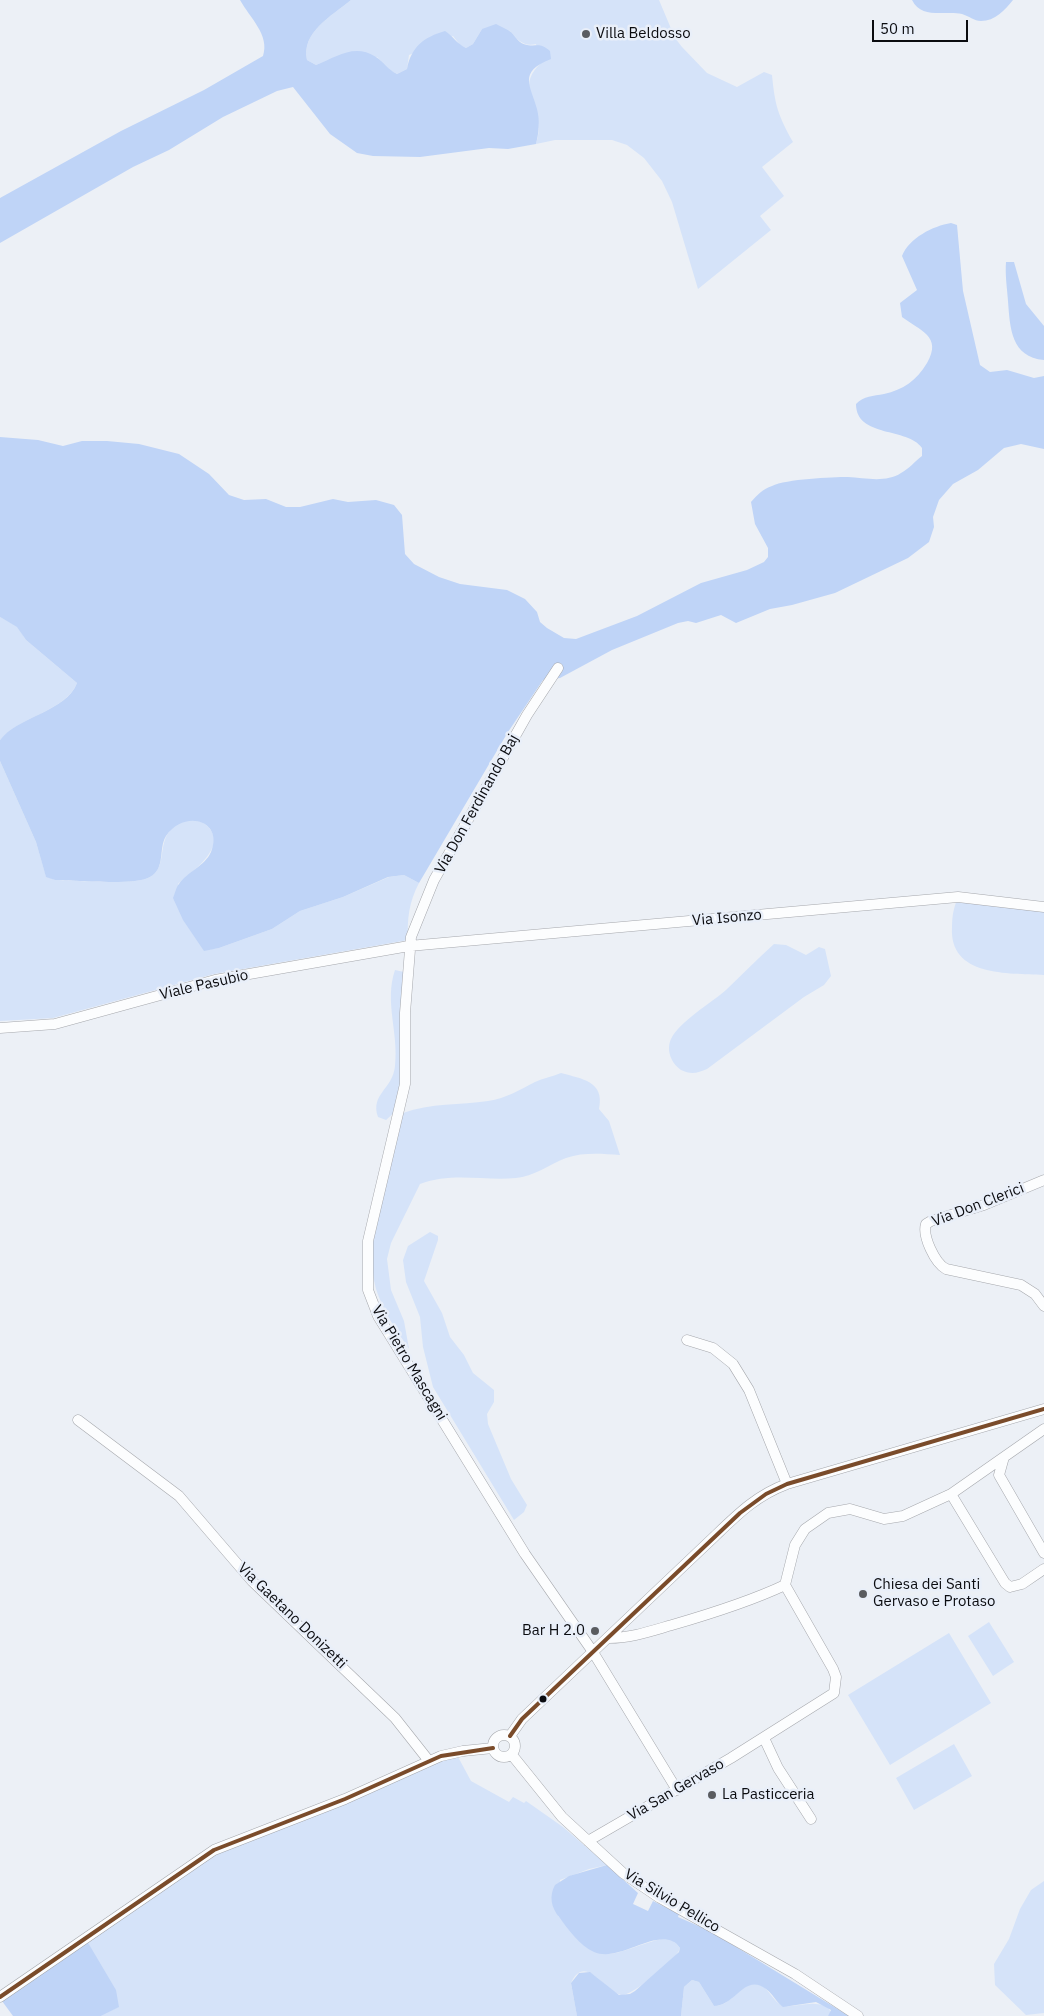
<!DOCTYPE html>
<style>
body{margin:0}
#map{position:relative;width:1044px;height:2016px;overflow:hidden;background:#ecf0f6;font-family:"IBM Plex Sans",sans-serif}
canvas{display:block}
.scale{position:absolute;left:872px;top:20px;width:96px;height:22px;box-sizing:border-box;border:2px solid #0b0c10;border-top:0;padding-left:6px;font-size:15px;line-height:18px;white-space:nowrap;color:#0b0c10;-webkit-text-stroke:4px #e9eff9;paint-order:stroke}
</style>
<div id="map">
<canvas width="1044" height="2016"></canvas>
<div class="scale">50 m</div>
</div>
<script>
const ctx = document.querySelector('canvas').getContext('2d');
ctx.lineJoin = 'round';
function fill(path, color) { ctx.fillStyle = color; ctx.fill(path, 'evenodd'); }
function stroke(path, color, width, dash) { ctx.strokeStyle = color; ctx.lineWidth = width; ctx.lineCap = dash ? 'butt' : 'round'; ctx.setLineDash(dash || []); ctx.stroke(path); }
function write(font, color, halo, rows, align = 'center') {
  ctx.font = font + ' "IBM Plex Sans",sans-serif'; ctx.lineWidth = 5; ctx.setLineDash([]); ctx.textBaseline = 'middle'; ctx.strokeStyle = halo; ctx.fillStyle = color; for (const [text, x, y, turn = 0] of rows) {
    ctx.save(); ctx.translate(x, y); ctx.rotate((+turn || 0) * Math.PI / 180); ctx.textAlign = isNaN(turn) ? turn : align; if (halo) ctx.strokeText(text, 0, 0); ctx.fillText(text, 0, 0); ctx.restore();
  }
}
fill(new Path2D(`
 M351,0H659L675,38L682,47L707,73L737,87L764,72L772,75C775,106 778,115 793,142L762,167L784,196L760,216L771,230L698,289L672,202L662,181L644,158L627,145L612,140H555L536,144C538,137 540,128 538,121C533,96 519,84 541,63L536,44C523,47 518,40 510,31L482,29L473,44L466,48L460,45L453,36L409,55L407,69L397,74L389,70L377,57L329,60L316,65L307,60C301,32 332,16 351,0Z
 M0,617L18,627L26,640L77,683C66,711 18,717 0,740Z
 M0,761L36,842L46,876L55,880C75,880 135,886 150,877C171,865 152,834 183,821C190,818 199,820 205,824C231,845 193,871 178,884L204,950L219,948L272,929L300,911L343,897L389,877L404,875L419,883C409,902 407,919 408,940L214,974L53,1018L0,1021Z
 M958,897L1044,907V975C1008,973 949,977 952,927C952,915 954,907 958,897Z
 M774,944L786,945L806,955L819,947L825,949L831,976L824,985L804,997L707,1069C698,1073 691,1075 681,1070C671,1063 666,1050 671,1039C679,1022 711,1003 726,990C742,975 757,959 774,944Z
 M395,970L404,972L403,1082L396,1111L386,1120L378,1117C370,1094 393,1089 395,1066C399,1033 384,1002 395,970Z
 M561,1073C582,1079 605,1081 599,1109L609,1121L620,1155C602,1154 584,1152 566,1158C550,1164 533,1177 516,1178C484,1181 451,1172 420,1184L391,1243L387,1259L391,1290L404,1321L409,1349C396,1330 383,1311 376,1289C362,1239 391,1162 403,1113C430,1103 461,1105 488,1101C507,1098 519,1090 535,1082C543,1078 552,1077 561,1073Z
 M430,1232L438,1236V1240L424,1281L442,1313L450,1337L464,1355L473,1373L494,1390V1402L487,1414L488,1424L511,1479L527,1505L524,1512L514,1520L433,1387L423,1347L420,1317L406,1282L403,1260L408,1246Z
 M989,1622L1014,1662L993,1676L968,1636Z
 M949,1633L991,1703L890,1765L848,1695Z
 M954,1744L972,1776L914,1810L896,1778Z
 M457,1755L471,1781L509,1802L513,1797L524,1803L526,1801L563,1827L607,1865L589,1869L560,1880L558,1916C605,1971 602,1955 664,1938C671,1939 676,1942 680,1948C678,1959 631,1997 621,1995C605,1992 585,1952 571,1983L577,2016H101L118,2007L87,1941L207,1856L445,1758Z
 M1044,1881V2013L1026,2015L995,1985L994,1964L1009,1939L1020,1909L1031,1890Z
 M692,1980L699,1982L714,2006C731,2006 736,1988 749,1984C766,1980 770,1998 780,2004C790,2011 809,1998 828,2007L831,2013L828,2016H681L684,1987Z`), '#d5e3f9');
fill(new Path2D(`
 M240,0H351C332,16 301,32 307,60L316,65C337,57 354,43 376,57C384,62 388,70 397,74L407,69C411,47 424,37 445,31C453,36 457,44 466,48L473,44L482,29L496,24C501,27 507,29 511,32C516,37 519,44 527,45C538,47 539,42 550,51L551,59C517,72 531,86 537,109C540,121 539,132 536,144L508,149L489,148L420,157L373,156L357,153L330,134L293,87L277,91L223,117L169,150L133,167L0,243V198L121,131L204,90L263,56C270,35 250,18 240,0Z
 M912,0H1013C1005,10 995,21 981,21C974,21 969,16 962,14C946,10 922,20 912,0Z
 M951,223L957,225L963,291L980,365L990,372L1007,370L1034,378L1044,376V449L1021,444L1004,448L978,470L953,484L939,500L933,517L934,527L929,542L908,558L835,593L792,605L770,609L736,623L721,615L696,623L688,621L678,623L612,650L560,678L543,680L508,732L419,883L404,875L388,877L343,897L300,911L272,929L219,948L204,951L183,920L173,898C175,894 176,887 179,884C187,872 205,866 211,852C224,820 184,809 166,836C158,849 166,868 150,877C135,886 75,880 55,880L46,877L36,842L0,761V740C17,717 67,711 77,683L26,640L17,627L0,617V437L38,440L63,446L82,441H107L139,444L179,454L209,474L229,495L244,500L266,499L286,507H300L333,499L348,502L376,500L394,505L402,515L405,554L414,564L439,577L460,584L507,590L525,599L537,612L540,622L547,628L564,638L576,639L637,616L701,583L747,570L764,562L768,557V548L755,524L751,502C757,495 763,489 772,486C786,479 832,477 848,477C865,478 886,483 901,473C909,469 915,461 922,456V448C908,427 856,438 856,404C864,396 873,396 884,394C903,390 917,380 927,363C943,336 919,330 902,317L900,303L917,290L902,256C909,238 933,226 951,223Z
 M1006,262H1014L1026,304L1044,326V360C1011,357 1010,328 1008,301C1007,287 1005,275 1006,262Z
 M607,1865L638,1893L633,1904L648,1911L653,1901L679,1914L678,1917L710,1931L849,2016H828L831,2010L816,2002L783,2007C776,2002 773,1994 766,1989C744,1973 736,2006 714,2006L699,1982L692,1980L684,1987L681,2016H577L571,1983L579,1973L590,1972L619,1995L630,1994L635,1991L679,1952L680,1948C662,1922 621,1964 594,1952C580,1946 568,1929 559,1917C551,1907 549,1896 555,1885L569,1876Z
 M87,1941L116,1990L119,2007L101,2016H13L2,2001Z`), '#bfd4f7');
const minor = new Path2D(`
 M558,668L527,715L434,880L411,937L405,1013V1084L368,1241V1290L378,1316L417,1379L525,1554L593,1652L677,1790
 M0,1028L55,1024L215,980L409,946L958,897L1044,907
 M1044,1180L984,1205L931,1221L926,1224C922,1236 935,1263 946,1269L1021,1285L1035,1294L1044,1306
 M687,1340L713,1348L733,1364L749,1390L787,1484
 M78,1420L179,1496L252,1581L395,1718L429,1761
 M1004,1457L999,1475L1044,1553
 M951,1494L1005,1583L1010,1587L1022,1584L1044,1569
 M609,1638C631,1638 651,1631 672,1625C710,1614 749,1602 785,1585L795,1545L805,1529L828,1513L850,1509L884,1519L903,1516L951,1494L1044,1429
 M493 1746a11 11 0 1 1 22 0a11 11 0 1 1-22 0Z
 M510,1736L522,1719L715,1536C738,1514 757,1495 787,1484L1044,1409
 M764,1738L778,1768L811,1819
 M512,1755L562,1817L623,1873L660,1898L795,1974L858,2016
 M588,1841L731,1758L834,1693L836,1677L833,1669L785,1585
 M0,1997L214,1850L345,1799L441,1756L463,1751L493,1748`);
stroke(minor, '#a5a7ac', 11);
stroke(minor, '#fcfdfe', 10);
stroke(new Path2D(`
 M510,1736L522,1719L740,1513L766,1494L787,1484L1044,1409
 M0,1997L214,1850L345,1799L441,1756L493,1748`), '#7a4b2a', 4);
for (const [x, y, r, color] of [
 [586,34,5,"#5a5c60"],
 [863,1594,5,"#5a5c60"],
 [595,1631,5,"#5a5c60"],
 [543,1699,4.5,"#0b0c10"],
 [712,1795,5,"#5a5c60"]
]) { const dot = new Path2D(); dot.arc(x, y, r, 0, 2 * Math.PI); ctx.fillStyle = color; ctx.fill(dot); stroke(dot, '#e9eff9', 2); }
write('15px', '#0b0c10', '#e9eff9', [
 ["Villa Beldosso",596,34],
 ["Chiesa dei Santi",873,1585],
 ["Gervaso e Protaso",873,1602],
 ["Bar H 2.0",585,1631,"right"],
 ["La Pasticceria",722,1795]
], 'left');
write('15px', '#0b0c10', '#e9eff9', [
 ["Via Don Ferdinando Baj",477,804,-61],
 ["Via Isonzo",727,918,-5],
 ["Viale Pasubio",204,985,-13],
 ["Via Don Clerici",978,1205,-21],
 ["Via Pietro Mascagni",409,1363,59],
 ["Via Gaetano Donizetti",292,1616,44],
 ["Via San Gervaso",676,1790,-30],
 ["Via Silvio Pellico",672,1901,31]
]);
</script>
